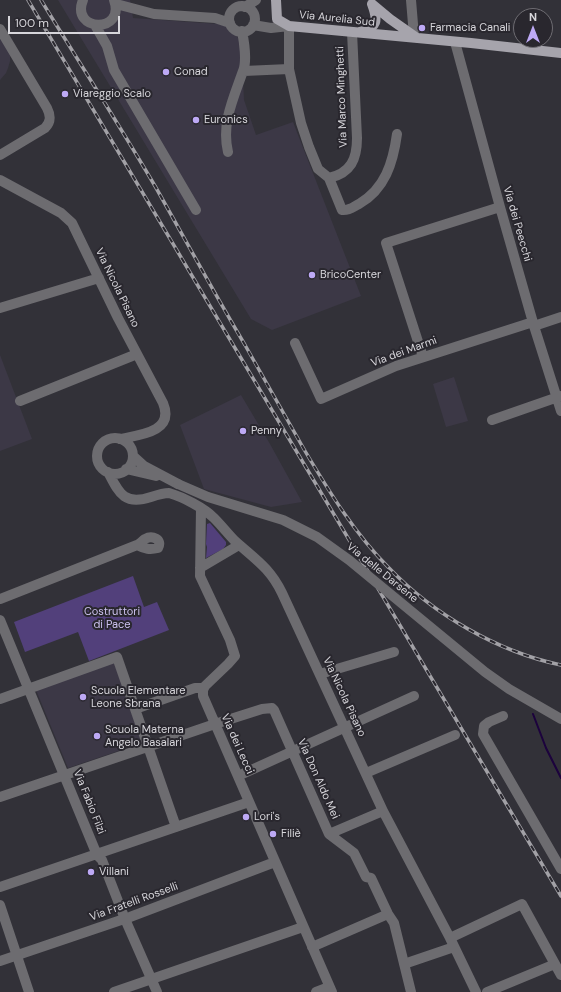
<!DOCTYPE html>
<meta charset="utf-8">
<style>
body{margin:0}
#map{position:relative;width:561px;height:992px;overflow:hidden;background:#323138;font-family:"DM Sans",sans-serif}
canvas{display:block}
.north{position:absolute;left:513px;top:8px;width:40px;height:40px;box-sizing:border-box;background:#29272e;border:1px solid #6f6d73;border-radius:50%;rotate:0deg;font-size:11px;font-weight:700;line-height:16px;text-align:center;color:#d7d6db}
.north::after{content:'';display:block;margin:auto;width:14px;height:18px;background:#bda9f5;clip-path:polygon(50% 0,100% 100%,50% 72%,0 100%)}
.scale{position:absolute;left:8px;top:16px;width:112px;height:18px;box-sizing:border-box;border:2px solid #d7d6db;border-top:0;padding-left:5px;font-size:12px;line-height:14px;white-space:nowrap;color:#d7d6db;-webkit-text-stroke:3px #29272e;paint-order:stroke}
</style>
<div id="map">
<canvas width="561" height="992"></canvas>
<div class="north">N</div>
<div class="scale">100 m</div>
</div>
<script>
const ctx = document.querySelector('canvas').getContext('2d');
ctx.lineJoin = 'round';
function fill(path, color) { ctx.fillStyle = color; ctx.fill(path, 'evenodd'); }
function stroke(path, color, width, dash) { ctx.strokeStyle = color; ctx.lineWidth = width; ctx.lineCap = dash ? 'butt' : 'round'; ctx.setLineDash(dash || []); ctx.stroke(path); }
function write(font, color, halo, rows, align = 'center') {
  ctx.font = font + ' "DM Sans",sans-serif'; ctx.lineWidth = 4; ctx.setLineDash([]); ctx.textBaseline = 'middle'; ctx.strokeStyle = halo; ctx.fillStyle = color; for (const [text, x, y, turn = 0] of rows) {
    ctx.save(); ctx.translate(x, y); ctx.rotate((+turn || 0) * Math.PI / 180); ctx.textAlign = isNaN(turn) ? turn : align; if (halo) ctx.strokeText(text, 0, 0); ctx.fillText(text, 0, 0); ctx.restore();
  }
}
fill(new Path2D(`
 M58,0H130L133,18L219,24L228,27L241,41L244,100L256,135L293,122L361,296L272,330L251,319Z
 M0,36L10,54V61L8,68L6,73L0,80Z
 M0,355L32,439L0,451Z
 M454,377L468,421L446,427L433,384Z
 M241,395L270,444L302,502L271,507L204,489L180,425Z
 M114,662L142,743L68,768L36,690Z`), '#3c3846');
fill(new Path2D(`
 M210,523L226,542V545L223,549L206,558L207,547L206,544L207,524Z
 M133,576L144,607L157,602L169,630L89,661L78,632L25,652L14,622Z`), '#52407b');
stroke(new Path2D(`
 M533,714L546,748L561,778`), '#1c023d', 2);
stroke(new Path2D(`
 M83,0C70,32 126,34 114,0
 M411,0L414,36
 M116,4L154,14L215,18L230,23
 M229 19a13 13 0 1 1 26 0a13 13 0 1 1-26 0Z
 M245,7L256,0
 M95,25L107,46L114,70L196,210
 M253,25L271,28L289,26V69L301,123L309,147L318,169L329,178
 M0,29L47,108C51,116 51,122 45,128L0,155
 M455,42L500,207L534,326L561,411
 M244,71L289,69
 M228,152C221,123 234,97 243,71C247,62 244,41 242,31
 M329,178C351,173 357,159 357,138L352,32
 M329,178L342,210C349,211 353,207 359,204C385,189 393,163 397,134
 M0,180L61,213L72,223L118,318L163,403C175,432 140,435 120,439
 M0,308L99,278
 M534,326L561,317
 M295,343L321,399L396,366L533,322
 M423,357L386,243L500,207
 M20,401L137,354
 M492,420L561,396
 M97 456a18 18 0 1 1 36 0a18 18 0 1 1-36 0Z
 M133,456L144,466L178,484
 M126,469L156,476
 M108,472C119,493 124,506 151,497C157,495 163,493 169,493C183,497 204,508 214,518C222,526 228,534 235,541C255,559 270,568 282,593L383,811L450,938L476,992
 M201,508L200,576L230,640L235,656L228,664L205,686L203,690V696L332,992
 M200,568L239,545
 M0,599L137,545C140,544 142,541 145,539C152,535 163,539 158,548C150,550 145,549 137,545
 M0,620L97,855L102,860L125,919L157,992
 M320,674L394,652
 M0,699L117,657L176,827
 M135,709L195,688H203
 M503,716L489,722L484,726L483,734L561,869
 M366,773L455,735
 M238,776L414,696
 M0,797L215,724L262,709L272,708L274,710L329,834L354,853L366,877L371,878L388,914L394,923L411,992
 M329,834L383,811
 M0,887L249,802
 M0,905L29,992
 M450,938L522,904L561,975
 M312,947L388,914
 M0,961L130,917L275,862
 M404,964L454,947
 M114,992L303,927
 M316,992L329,987
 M487,992L555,964`), '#6d6c70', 10);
stroke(new Path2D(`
 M276,0L277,19L289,26L471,43L561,53
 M372,4L390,19L417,38
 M360,32C378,28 378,20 372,4`), '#a6a4ac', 10);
const rail = new Path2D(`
 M28,0L561,896
 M41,0C79,62 118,123 155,186C185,239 214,293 245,345C265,381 285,416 305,451C330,493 355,534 389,568C433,614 498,652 561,665`);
stroke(rail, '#a2a1a6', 3.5);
stroke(rail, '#29272e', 2, [6]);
stroke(new Path2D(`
 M178,484L208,497L283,520L317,537L349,560L485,672L509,689L561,719`), '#6d6c70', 10);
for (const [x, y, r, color] of [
 [422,28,4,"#bda9f5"],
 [166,72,4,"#bda9f5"],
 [65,94,4,"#bda9f5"],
 [196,120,4,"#bda9f5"],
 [312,275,4,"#bda9f5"],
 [243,431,4,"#bda9f5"],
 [83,697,4,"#bda9f5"],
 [97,736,4,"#bda9f5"],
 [246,817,4,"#bda9f5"],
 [273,834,4,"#bda9f5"],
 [91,872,4,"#bda9f5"]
]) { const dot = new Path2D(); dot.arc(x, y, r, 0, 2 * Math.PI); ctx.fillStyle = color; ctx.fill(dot); stroke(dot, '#29272e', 1.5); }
write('11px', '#d7d6db', '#29272e', [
 ["Via Aurelia Sud",337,19,6],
 ["Via Marco Minghetti",342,97,-92],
 ["Via dei Peecchi",517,224,74],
 ["Via Nicola Pisano",117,288,64],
 ["Via dei Marmi",404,352,-20],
 ["Via delle Darsene",382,573,39],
 ["Via Nicola Pisano",344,697,65],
 ["Via dei Lecci",237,744,66],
 ["Via Don Aldo Mei",318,779,66],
 ["Via Fabio Filzi",89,802,68],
 ["Via Fratelli Rosselli",134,902,-20]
]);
write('11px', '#d7d6db', '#29272e', [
 ["Farmacia Canali",430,28],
 ["Conad",174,72],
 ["Viareggio Scalo",73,94],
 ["Euronics",204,120],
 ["BricoCenter",320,275],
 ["Penny",251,431],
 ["Scuola Elementare",91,691],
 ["Leone Sbrana",91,704],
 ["Scuola Materna",105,730],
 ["Angelo Basalari",105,743],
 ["Lori's",254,817],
 ["Filiè",281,834],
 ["Villani",99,872]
], 'left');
write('11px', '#ccc1ee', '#29272e', [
 ["Costruttori",112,612],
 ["di Pace",112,625]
]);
</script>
